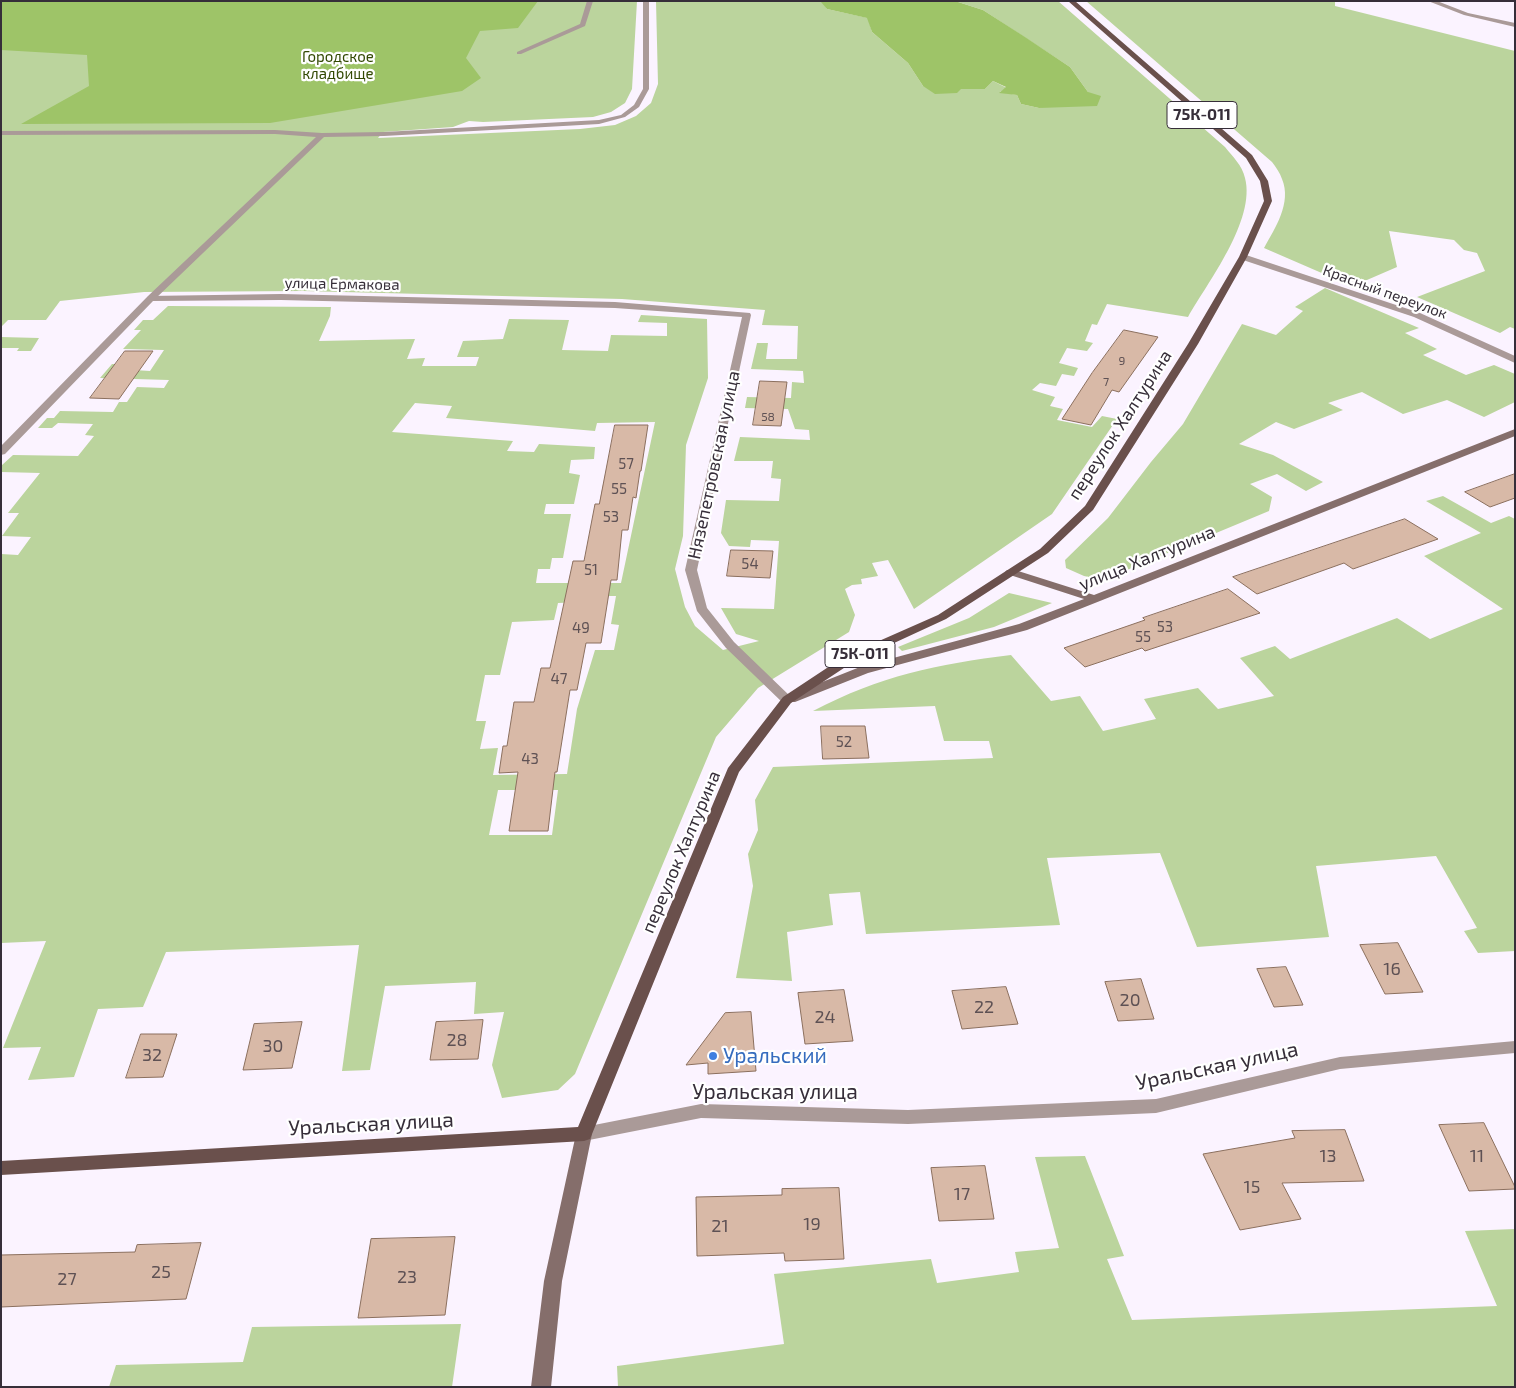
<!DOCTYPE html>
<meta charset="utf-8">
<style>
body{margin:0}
#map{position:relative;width:1516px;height:1388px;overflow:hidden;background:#fbf3ff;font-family:"Exo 2",sans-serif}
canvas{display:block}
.frame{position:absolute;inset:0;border:2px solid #362e39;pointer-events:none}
</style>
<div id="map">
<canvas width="1516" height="1388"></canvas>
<div class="frame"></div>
</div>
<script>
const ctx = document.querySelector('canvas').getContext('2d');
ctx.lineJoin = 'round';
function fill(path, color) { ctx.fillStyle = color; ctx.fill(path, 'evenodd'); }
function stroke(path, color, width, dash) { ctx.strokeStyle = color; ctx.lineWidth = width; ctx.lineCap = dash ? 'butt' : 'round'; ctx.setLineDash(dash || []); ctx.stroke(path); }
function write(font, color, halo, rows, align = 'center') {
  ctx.font = font + ' "Exo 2",sans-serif'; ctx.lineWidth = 4.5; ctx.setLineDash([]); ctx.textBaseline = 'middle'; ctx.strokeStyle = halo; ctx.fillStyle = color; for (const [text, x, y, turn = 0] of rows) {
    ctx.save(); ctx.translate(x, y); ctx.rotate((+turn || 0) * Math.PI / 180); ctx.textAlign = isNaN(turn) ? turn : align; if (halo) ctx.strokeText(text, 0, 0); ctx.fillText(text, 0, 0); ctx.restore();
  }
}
fill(new Path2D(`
 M1,1H637L632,89L625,103L611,112L593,117L483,122L469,121L453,127L383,132L378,138L580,129L615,125L636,116L651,103L658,84L656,1H822L827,9L868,18L872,32L908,63L923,86L961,89H985L993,81L1007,88L1000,92L1017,95L1021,104L1039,108L1088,92L1070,67L983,10L955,1H1058L1225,147C1233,157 1242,165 1245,178C1256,220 1208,282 1188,317L1107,304L1097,325L1092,324L1085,341L1093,343L1087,351L1067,348L1059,363L1078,368L1074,376L1062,374L1056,386L1040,383L1032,390L1055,397L1050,406L1063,409L1057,420L1092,427L1102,416L1117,419L1052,514L914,609L888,560L872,563L878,576L861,579L862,584L852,585L845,589L855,615L849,632L758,688L716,737L575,1074L558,1090L502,1098L492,1065L504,1012L474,1014L476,982L385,986L370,1070L342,1071L359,945L166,952L143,1007L98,1009L74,1077L28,1080L41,1047L3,1048L46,941L1,943V554L18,555L31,537L2,536L19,513H8L40,473L1,472V466L13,455L78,456L94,436L85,435L93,424L58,423L52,428H38L47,418H54L60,411L113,412L119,402H127L137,387L164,388L169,380L100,378L112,364H136L134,370L150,371L164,350L123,349L141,330H134L143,320H153L168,306L331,307L330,316L319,341L415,339L407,359L425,358L422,366H476L479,357H457L463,341L503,339L509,319L569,320L562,350L608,351L611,335L667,336V323L638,322L641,315L707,319L708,378L686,445L683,536L675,569L685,607L695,626L723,650L759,641L736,634L721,608L774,609L779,541L751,540L750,547L729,546L721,533L726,500L779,501L781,479L771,478L773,461H734L740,437L810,440L809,430L795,429L788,409L745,408L747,397L791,398L792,382L804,383L803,371L751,369L757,343H768L766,359H797L798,326L762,325L765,310L622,299L303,291L144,292L60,301L46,320H8L1,327ZM415,403L452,406L446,418L595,431L597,423L655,422L621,583H536L538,569H550L552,558H563L571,514H544L546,504H574L580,475L569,473L571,460L594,459L595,447L539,444L534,452L507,451L513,441L392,432ZM584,596H616L611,624L619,625L614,650H595L577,709L567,774L493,775L498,748L480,749L486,721H476L485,675H500L512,622L554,620L558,603L582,602ZM498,790H558L552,835H489Z
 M1086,1H1335V6L1515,51V329L1510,327L1500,333L1417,297L1485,271L1477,253L1464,250L1454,240L1389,231L1397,267L1360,283L1324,274L1264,248C1275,228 1292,203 1282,179C1280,173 1276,167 1272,162Z
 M1325,288L1419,328L1405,333L1437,349L1423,355L1466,375L1494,365L1515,374V402L1484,417L1447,400L1403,414L1362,392L1328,403L1343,410L1294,429L1276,422L1239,444L1273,455L1323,482L1306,491L1277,474L1250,484L1272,497L1269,511L1103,580L1084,576L1066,568L1065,560L1108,518L1151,462L1183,424L1242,324L1276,335L1303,311L1295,307Z
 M1,337L39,338L31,351H17L19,348H1Z
 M1443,496L1491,523L1509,516L1515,519V951L1478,953L1464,931L1477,928L1436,856L1316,866L1329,937L1197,947L1160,853L1047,858L1060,925L866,934L860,892L829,894L833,925L787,932L792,981L736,978L753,886L748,854L758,830L755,800L773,767L993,758L989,741H944L935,706L813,711C880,676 937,664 1011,655L1051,701L1080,696L1103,731L1156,719L1144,699L1198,688L1218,709L1274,696L1240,658L1275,646L1290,659L1397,618L1430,639L1503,609L1424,556L1481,533L1426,501Z
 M1009,593L1052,603L994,627L902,651L898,647L969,618Z
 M1085,1156L1124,1256L1107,1259L1132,1320L1497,1306L1465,1231L1515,1229V1387H618L617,1366L784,1344L774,1274L931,1259L937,1283L1019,1272L1015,1252L1059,1248L1035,1157Z
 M461,1324L452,1387H109L116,1365L243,1362L252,1327Z`), '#bbd49d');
fill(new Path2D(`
 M1,1H538L518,28L480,31L466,58L481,78L462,91L270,123L21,124L89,86L87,55L1,50Z
 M955,1L983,10L1025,37L1070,67L1088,92L1101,96L1097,106L1039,108L1021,104L1017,95L999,93L1006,87L993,81L985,89H961L957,93L935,94L923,86L908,63L872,32L867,18L827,9L821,2Z`), '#9ec468');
const building = new Path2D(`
 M1124,330L1158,337L1119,392L1112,390L1091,425L1062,419L1092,373Z
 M125,351H153L119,399L90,398Z
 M760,381L787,382L781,426L753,425Z
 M615,425H648L641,471H640L636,498L633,497L628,530H622L617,580H611L601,643H586L577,690H570L557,772H555L548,831H509L518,772L499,773L503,746H507L514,702H534L541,668H550L573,561H584L595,504H599Z
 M1515,474V498L1490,507L1465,492Z
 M1405,519L1438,539L1353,569L1344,563L1257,594L1233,577Z
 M731,550L773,551L770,578L727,576Z
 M1228,589L1260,613L1145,651L1142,648L1085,667L1064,648L1145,620L1143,618Z
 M821,726H865L869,758L823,759Z
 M1398,943L1423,992L1385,994L1360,945Z
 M1286,967L1303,1005L1274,1007L1257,969Z
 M1141,979L1154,1019L1118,1021L1105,982Z
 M1006,987L1018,1024L962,1029L952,991Z
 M844,990L853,1041L805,1044L798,993Z
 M751,1012L756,1071L708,1074V1063L686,1065L725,1013Z
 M483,1020L478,1059L430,1060L436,1022Z
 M302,1022L292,1068L243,1070L254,1024Z
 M141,1034H177L163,1077L126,1078Z
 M1484,1123L1515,1187V1189L1469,1191L1439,1125Z
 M1345,1130L1364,1181L1282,1183L1301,1219L1240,1230L1203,1154L1295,1138L1292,1131Z
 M985,1166L994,1219L939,1221L931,1168Z
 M839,1188L844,1259L785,1261L784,1253L697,1256L696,1197L782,1195V1189Z
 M455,1237L445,1315L358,1318L371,1239Z
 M201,1243L186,1299L1,1307V1255L135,1252L137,1245Z`);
fill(building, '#d8b9a7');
stroke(building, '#8b6f5e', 1);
fill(new Path2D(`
 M587,1H593L585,26L521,54H517V52L580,24Z
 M643,1H649V89L639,107L625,117L599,124L384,136L324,137L154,300H148V296L316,137L275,134L1,135V131L275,130L322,133L384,132L599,120L621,115L634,105L643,89Z
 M1428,1H1437L1468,13L1515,23V27L1464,15Z`), '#aa9a98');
fill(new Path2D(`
 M1240,255H1246L1420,313L1515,356V363L1414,317L1240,259Z
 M281,294L615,302L750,313L751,315L697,570L707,608L734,642L791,697L793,700L791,703H783L726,648L697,611L685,570L742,317L615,308L281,300L153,301L5,454L1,455V446L148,296Z
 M1515,1041V1053L1340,1069L1156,1113L908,1124L701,1118L584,1141L578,1139L576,1134L578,1129L584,1127L701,1104L908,1110L1156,1099L1340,1057Z`), '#aa9a98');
fill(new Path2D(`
 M1515,429V436L1027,630L868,673L795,702H787L785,699L787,696L860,667L1019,624L1084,599L1007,574L1005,572L1007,570H1015L1094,595Z
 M584,1127L590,1129L592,1134L562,1281L551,1387H531L544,1281L576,1134L578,1129Z`), '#856e6b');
fill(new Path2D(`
 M1068,1H1075L1252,155L1268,181L1272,201L1247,257L1198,344L1093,510L1048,553L946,619L853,662L791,703L739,772L590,1139L584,1141L1,1175V1161L578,1127L728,768L783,697L845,656L938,615L1040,549L1085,506L1188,344L1239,257L1264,201L1260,181L1246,158Z`), '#6a504c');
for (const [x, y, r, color] of [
 [713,1056,5,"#3f7fe0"]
]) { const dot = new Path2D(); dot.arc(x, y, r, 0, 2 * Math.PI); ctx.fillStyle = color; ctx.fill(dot); stroke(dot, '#fff', 2); }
write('12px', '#5e5154', null, [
 ["9",1122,361],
 ["7",1106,382],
 ["58",768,417]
]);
write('15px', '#324903', '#fff', [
 ["Городское",338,57],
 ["кладбище",338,74]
]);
write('15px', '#362e39', '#fff', [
 ["улица Ермакова",342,284,1],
 ["Красный переулок",1385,292,20]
]);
write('15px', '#5e5154', null, [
 ["57",626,464],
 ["55",619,489],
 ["53",611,517],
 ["54",750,564],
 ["51",591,570],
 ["53",1165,627],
 ["49",581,628],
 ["55",1143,637],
 ["47",559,679],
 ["52",844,742],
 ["43",530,759]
]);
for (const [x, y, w] of [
 [1202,115,70],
 [860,654,70]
]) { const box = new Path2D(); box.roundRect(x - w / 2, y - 13.5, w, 27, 4); ctx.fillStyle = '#fff'; ctx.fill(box); stroke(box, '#362e39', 1); }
write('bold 16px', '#362e39', null, [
 ["75К-011",1202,115],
 ["75К-011",860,654]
]);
write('18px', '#362e39', '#fff', [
 ["переулок Халтурина",1120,425,-57],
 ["Нязепетровская улица",714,465,-78],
 ["улица Халтурина",1147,558,-22],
 ["переулок Халтурина",681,852,-67]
]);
write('18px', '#5e5154', null, [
 ["16",1392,969],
 ["20",1130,1000],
 ["22",984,1007],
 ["24",825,1017],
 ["28",457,1040],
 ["30",273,1046],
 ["32",152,1055],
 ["13",1328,1156],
 ["11",1477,1156],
 ["15",1252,1187],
 ["17",962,1194],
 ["19",812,1224],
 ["21",720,1226],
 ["25",161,1272],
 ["23",407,1277],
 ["27",67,1279]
]);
write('21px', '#366cbe', '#fff', [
 ["Уральский",723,1056]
], 'left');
write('21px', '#362e39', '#fff', [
 ["Уральская улица",1217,1066,-12],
 ["Уральская улица",775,1092],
 ["Уральская улица",371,1124,-3]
]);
</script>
